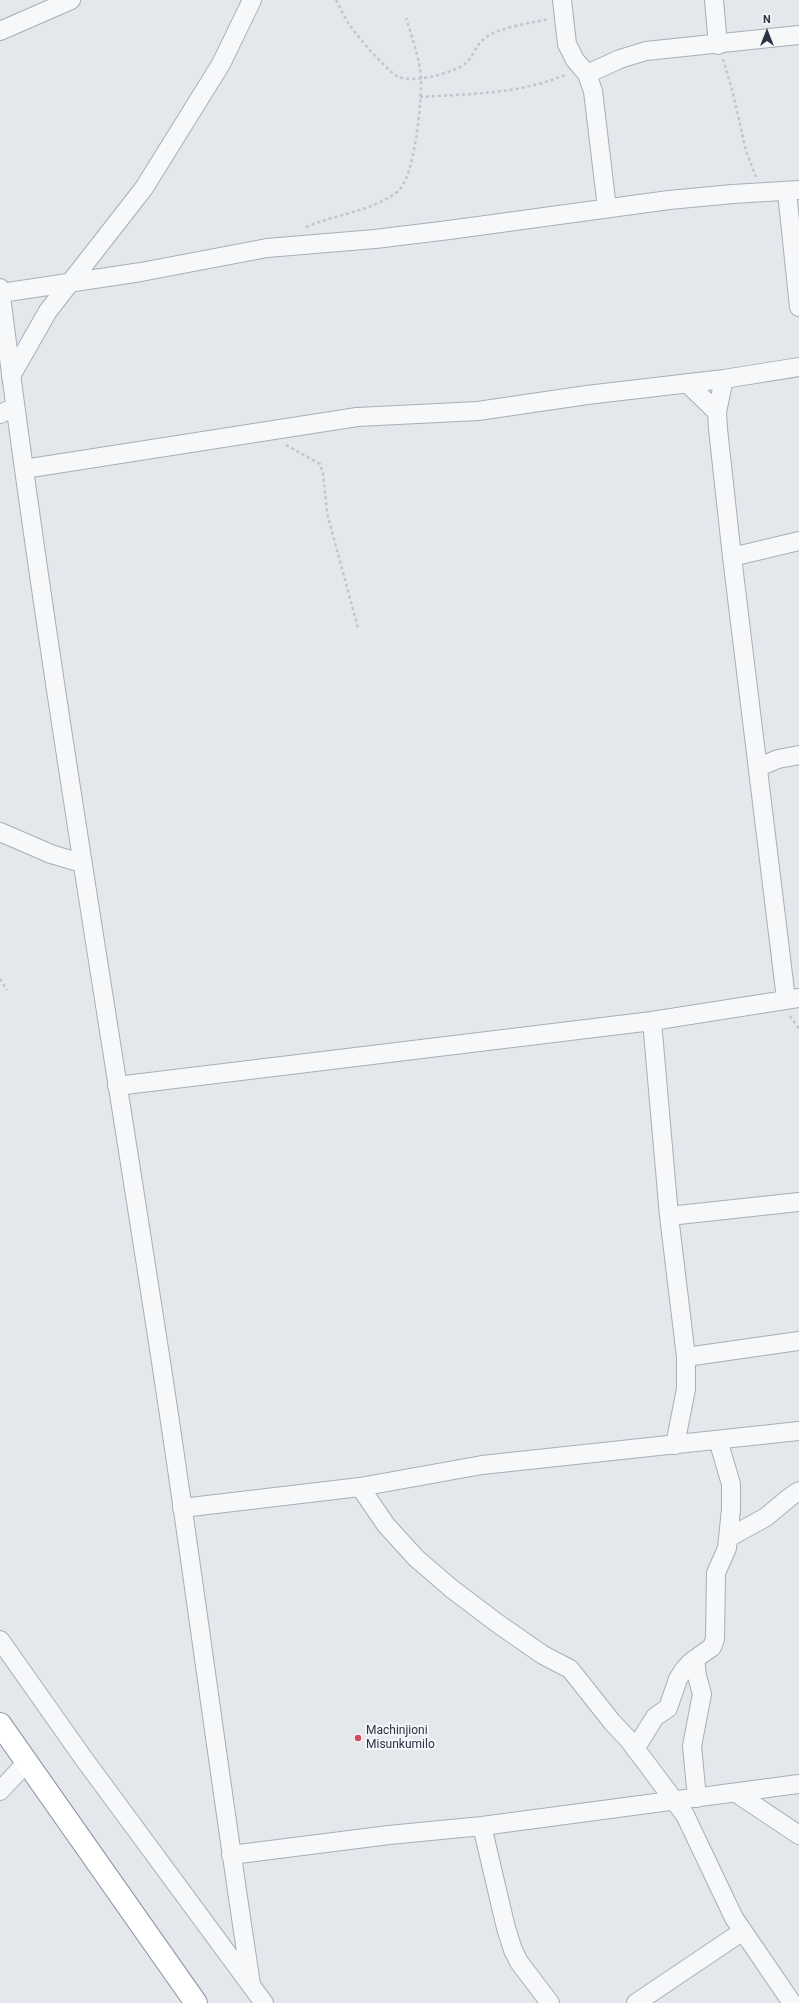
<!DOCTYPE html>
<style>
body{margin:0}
#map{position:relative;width:799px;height:2003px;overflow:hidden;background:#e4e7ec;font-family:Roboto,sans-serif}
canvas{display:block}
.north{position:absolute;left:747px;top:12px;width:40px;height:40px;-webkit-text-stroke:3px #f4f6f9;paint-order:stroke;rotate:0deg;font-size:11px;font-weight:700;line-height:16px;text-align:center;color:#2b3445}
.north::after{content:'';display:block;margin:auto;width:14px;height:18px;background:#2b3445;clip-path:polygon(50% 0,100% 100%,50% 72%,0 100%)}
</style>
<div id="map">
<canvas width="799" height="2003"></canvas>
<div class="north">N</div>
</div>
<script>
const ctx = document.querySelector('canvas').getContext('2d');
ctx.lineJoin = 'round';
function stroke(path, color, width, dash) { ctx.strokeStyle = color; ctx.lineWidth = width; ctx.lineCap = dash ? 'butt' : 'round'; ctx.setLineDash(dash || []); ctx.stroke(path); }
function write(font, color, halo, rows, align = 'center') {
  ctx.font = font + ' Roboto,sans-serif'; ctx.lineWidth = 4; ctx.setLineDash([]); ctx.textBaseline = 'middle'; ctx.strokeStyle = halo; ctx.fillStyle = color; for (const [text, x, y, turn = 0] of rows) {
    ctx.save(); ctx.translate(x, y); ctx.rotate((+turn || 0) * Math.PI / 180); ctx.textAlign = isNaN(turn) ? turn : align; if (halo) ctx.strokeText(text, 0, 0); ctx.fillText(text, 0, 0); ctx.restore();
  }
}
const minor = new Path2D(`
 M562,0L567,44L575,60L587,74L593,91L607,208
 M714,0L718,45
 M0,31L71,0
 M587,74L620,59L646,51L799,35
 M787,192L799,307
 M0,288C45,647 106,1004 161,1362C193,1569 219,1777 251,1984
 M1,293L141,272L267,248L375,239L449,230L669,200L733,194L799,190
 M11,376L48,311L144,188L221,64L252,0
 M724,379L717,412L718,429L732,557L786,999
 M687,383L717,412
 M0,414L15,407
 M24,469L357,417L478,411L587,395L724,379L799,367
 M732,557L799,541
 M759,767L778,759L799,755
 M0,832L51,854L81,863
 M652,1021L669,1216L686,1357V1389L675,1445
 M117,1086L652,1021L799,998
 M669,1216L799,1202
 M686,1357L799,1341
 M360,1487L386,1525L416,1558L452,1589L497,1623L543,1655L570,1669L612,1722L629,1740L685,1815L734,1918L792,2003
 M182,1508L360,1487L482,1465L799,1431
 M728,1538L766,1517L790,1497L799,1491
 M0,1640L84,1759L264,2003
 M695,1659L697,1676L702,1694L692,1746L697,1798
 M635,1749L655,1717L668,1708L678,1679L683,1671L691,1662L712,1647L715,1639L716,1573L727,1548L731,1509V1484L718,1440
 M0,1791L27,1762
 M736,1793L799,1835
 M482,1826L506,1928L513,1950L519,1962L550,2003
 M231,1855L389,1835L482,1826L799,1784
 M636,2003L743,1931`);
const highway = new Path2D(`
 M0,1724L196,2003`);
stroke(minor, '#a9aeb7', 20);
stroke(highway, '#8b94a3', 24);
stroke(new Path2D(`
 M336,0C341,9 345,19 351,27C358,37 387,71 397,76C412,84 447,74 462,66C473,59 475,45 485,38C499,27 531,23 549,19
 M723,59L732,89L746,151L756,177
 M420,97C469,94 522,94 567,74
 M306,227C336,214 370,212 397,192C415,179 422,99 421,77C419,57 412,37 406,18
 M286,445L320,464L323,473L327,513L358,628
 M0,979L7,990
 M790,1016L799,1029`), '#c2c5cb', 2.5, [3, 3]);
stroke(minor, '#f7f8fa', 18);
stroke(highway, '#fff', 22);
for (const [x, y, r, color] of [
 [358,1738,4,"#d1495b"]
]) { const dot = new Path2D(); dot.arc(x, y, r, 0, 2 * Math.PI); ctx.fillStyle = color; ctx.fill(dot); stroke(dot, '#f4f6f9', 1.5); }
write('12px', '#2b3445', '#f4f6f9', [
 ["Machinjioni",366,1731],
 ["Misunkumilo",366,1745]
], 'left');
</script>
